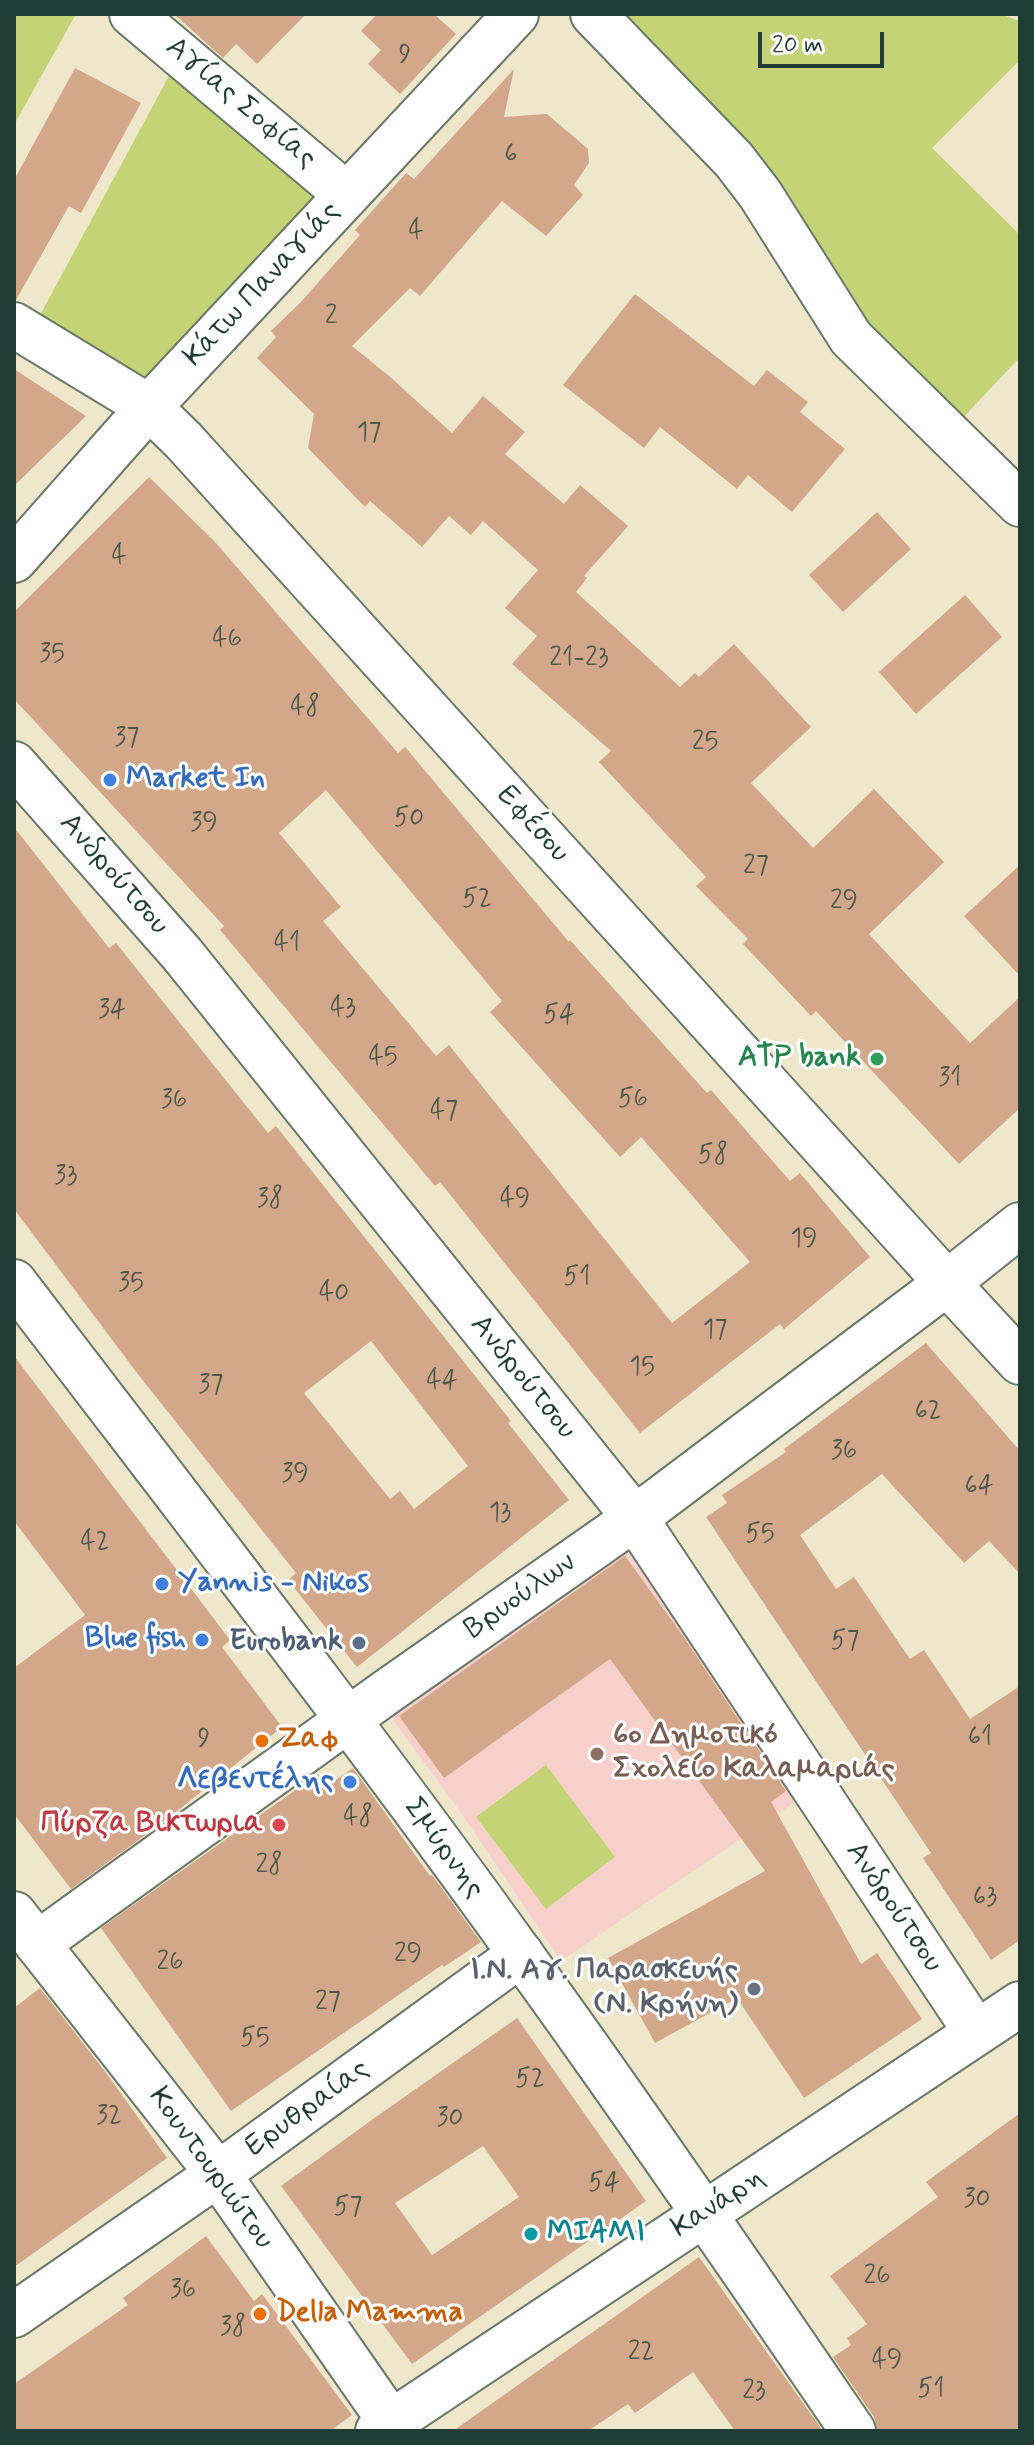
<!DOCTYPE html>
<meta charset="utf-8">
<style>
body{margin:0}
#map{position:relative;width:1034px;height:2445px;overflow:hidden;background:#efe7cc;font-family:Mynerve,sans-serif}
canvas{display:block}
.frame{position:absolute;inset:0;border:16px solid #1f3d34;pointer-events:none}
.scale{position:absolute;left:758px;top:32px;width:126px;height:36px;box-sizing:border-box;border:4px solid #1f3d34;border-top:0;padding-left:10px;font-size:24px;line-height:28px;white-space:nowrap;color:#1f3d34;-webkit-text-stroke:6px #fff;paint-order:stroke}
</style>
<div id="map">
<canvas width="1034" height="2445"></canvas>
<div class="frame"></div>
<div class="scale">20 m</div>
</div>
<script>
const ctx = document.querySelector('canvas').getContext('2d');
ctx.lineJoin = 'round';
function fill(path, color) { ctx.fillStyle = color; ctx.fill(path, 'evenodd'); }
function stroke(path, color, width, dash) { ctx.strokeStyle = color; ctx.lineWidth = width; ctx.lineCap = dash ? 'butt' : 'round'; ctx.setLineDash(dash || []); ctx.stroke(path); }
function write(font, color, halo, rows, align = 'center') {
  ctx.font = font + ' Mynerve,sans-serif'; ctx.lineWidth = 6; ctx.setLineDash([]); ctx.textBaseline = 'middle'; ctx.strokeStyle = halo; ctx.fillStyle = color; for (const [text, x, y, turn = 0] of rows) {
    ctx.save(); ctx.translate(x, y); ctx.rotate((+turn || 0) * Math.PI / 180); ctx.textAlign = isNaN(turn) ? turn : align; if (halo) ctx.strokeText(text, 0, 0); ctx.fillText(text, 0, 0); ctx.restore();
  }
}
fill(new Path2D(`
 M635,1544L804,1796L561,1961L459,1810L388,1713Z`), '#f7d0cc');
fill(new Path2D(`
 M14,14H76L15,123L14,122Z
 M611,14H1000L1020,21V60L932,148L1020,235V357L959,422L864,329Z
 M169,76L317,194L144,384L39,317Z
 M546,1765L615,1857L546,1909L476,1817Z`), '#c3d375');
fill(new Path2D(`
 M174,14H306L257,64L236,44L223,58Z
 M377,14H434L456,34L400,94L368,64L381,50L361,31Z
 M75,68L141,103L81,213L69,206L16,300H14V180Z
 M514,69L504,117L547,114L588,149L589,163L574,185L583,195L546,236L502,201L420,296L410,288L352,346L389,376L452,433L483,396L525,432L505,454L564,504L580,485L628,526L584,576L587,578L576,592L680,687L695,673L699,677L734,644L811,727L751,783L813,848L874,789L944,862L869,934L970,1043L1020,997V1108L959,1164L816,1011L811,1016L743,944L748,939L696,886L706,877L599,762L611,751L512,664L537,636L505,608L538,570L483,521L471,535L449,516L422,547L370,501L365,507L308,448L314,414L257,358L276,337L271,331L300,303L360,235L355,230L406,173L414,179Z
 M635,294L754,386L767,370L808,402L800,412L845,449L792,512L748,475L737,489L660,427L644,448L563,385Z
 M14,369L86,416L14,486Z
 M149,477L215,542L398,753L405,747L569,942L570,940L707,1093L711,1090L790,1181L800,1173L870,1257L784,1329L780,1324L640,1433L440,1182L435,1186L220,930L224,926L14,699V612ZM326,790L502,1001L490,1012L620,1157L641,1137L750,1262L672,1323L449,1045L436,1056L323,921L341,907L279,833Z
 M877,512L911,549L843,612L809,575Z
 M965,595L1002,637L916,714L879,672Z
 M14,827L109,948L116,943L268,1133L276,1126L511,1421L508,1423L569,1500L357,1667L288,1580L296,1573L137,1373L14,1209ZM371,1341L468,1466L414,1509L400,1491L390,1499L304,1393Z
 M1020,865V976L964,916Z
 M926,1343L1020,1451V1574L989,1541L964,1563L882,1474L800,1535L836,1589L854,1577L910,1659L924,1650L970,1719L1020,1686V1940L991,1960L923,1858L931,1853L706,1517L727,1503L722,1495L786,1452L784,1449Z
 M14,1356L230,1640L222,1647L282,1727L166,1820L71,1889L14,1814V1668L85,1615L14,1521Z
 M625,1556L683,1636L786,1791L771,1802L861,1964L877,1953L922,2019L804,2098L737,1998L655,2043L608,1958L765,1871L610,1659L444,1778L399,1716Z
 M353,1768L430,1876L432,1875L481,1942L444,1967L442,1965L231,2111L101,1928L318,1774L327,1786Z
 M40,1988L107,2074L167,2158L14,2267V2008Z
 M517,2018L646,2201L412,2364L281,2186L373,2119ZM483,2146L519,2197L432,2255L395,2203Z
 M1020,2113V2431H878L874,2417L833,2357L851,2345L847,2338L867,2324L830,2276L938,2197L926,2182Z
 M206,2236L254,2301L262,2294L352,2415L330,2431H14V2384L128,2305L123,2298Z
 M699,2257L823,2431H735L693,2372L635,2413L628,2404L588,2431H453Z`), '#d3a78a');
const minor = new Path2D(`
 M132,14L347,195
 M593,14L734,160L760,194L851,338L1020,504
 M14,560L149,407L516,14
 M14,764L182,954L635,1518L976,2032
 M947,1283L1020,1362
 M14,2315L218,2174L521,1954
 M378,2431L1020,2004`);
const tertiary = new Path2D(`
 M14,325L149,407L183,440L947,1283`);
const secondary = new Path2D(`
 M14,1282C185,1506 358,1728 522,1956C635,2112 744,2271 853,2431
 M14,1914L218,2174L397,2431
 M37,1944L385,1693L635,1518L947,1283L1020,1225`);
stroke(minor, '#687869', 48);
stroke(tertiary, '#687869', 48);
stroke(secondary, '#687869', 48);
stroke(minor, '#fff', 44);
stroke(tertiary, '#fff', 44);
stroke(secondary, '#fff', 44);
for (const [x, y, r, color] of [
 [110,780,8,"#3f7fe0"],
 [877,1059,8,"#2e9e5b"],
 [162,1584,8,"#3f7fe0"],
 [202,1640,8,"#3f7fe0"],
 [359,1643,8,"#5c6f8a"],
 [262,1741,8,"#e8710a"],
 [597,1754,8,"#8d6e63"],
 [350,1782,8,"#3f7fe0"],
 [279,1825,8,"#e0444e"],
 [754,1989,8,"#6b7280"],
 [531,2234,8,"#0f9aa8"],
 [260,2314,8,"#e8710a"]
]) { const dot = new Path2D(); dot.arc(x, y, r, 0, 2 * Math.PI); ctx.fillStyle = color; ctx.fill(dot); stroke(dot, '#fff', 3); }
write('26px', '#4c584a', null, [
 ["9",405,57],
 ["6",511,156],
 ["4",416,233],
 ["2",331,318],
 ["17",369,435],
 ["4",119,558],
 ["46",227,641],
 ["35",52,656],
 ["21-23",579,660],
 ["48",305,709],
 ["37",127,740],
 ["25",705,744],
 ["50",409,820],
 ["39",204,825],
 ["27",756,868],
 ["52",477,901],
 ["29",844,903],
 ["41",287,945],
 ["43",343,1010],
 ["34",112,1012],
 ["54",559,1017],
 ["45",383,1059],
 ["31",950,1080],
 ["56",633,1101],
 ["36",174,1102],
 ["47",444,1113],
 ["58",713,1157],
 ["33",66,1178],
 ["38",270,1201],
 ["49",515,1201],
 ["19",804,1241],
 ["51",577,1279],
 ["35",131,1285],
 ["40",334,1295],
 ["17",715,1332],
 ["15",642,1369],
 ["44",442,1383],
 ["37",211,1387],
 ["62",928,1413],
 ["36",844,1453],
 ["39",295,1476],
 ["64",979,1488],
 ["13",500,1515],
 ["55",760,1536],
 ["42",95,1544],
 ["57",845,1643],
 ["61",980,1739],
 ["9",204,1741],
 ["48",358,1819],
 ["28",269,1867],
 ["63",985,1899],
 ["29",408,1956],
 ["26",170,1964],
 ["27",328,2004],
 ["55",255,2040],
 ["52",530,2081],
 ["32",109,2118],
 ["30",450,2120],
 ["54",604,2185],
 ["30",977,2201],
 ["57",348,2209],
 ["26",877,2278],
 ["36",183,2292],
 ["38",233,2329],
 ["22",641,2354],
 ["49",887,2362],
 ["51",931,2391],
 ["23",754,2393]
]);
write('30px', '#1f3d34', '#fff', [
 ["Αγίας Σοφίας",240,104,40],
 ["Κάτω Παναγιάς",263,285,-47],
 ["Εφέσου",532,825,48],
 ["Ανδρούτσου",113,875,49],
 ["Ανδρούτσου",522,1378,51],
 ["Βρυούλων",521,1597,-35],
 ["Σμύρνης",443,1849,54],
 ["Ανδρούτσου",893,1908,56],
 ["Ερυθραίας",308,2109,-36],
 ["Κουντουριώτου",210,2169,54],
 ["Κανάρη",719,2204,-33]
]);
write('bold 30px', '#366cbe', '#fff', [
 ["Market In",126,780],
 ["Yannis - Nikos",178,1584],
 ["Blue fish",186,1640,"right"],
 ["Λεβεντέλης",334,1782,"right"]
], 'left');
write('bold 30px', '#27864d', '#fff', [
 ["ATP bank",861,1059]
], 'right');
write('bold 30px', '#4e5e75', '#fff', [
 ["Eurobank",343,1643]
], 'right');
write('bold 30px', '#785e54', '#fff', [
 ["6ο Δημοτικό",613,1737],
 ["Σχολείο Καλαμαριάς",613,1771]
], 'left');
write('bold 30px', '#c56008', '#fff', [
 ["Ζαφ",278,1741],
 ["Della Mamma",276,2314]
], 'left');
write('bold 30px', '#be3a42', '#fff', [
 ["Πύρζα Βικτωρια",263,1825]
], 'right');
write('bold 30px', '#5b616d', '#fff', [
 ["Ι.Ν. Αγ. Παρασκευής",738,1972],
 ["(Ν. Κρήνη)",738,2006]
], 'right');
write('bold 30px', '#0d838f', '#fff', [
 ["MIAMI",547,2234]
], 'left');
</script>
